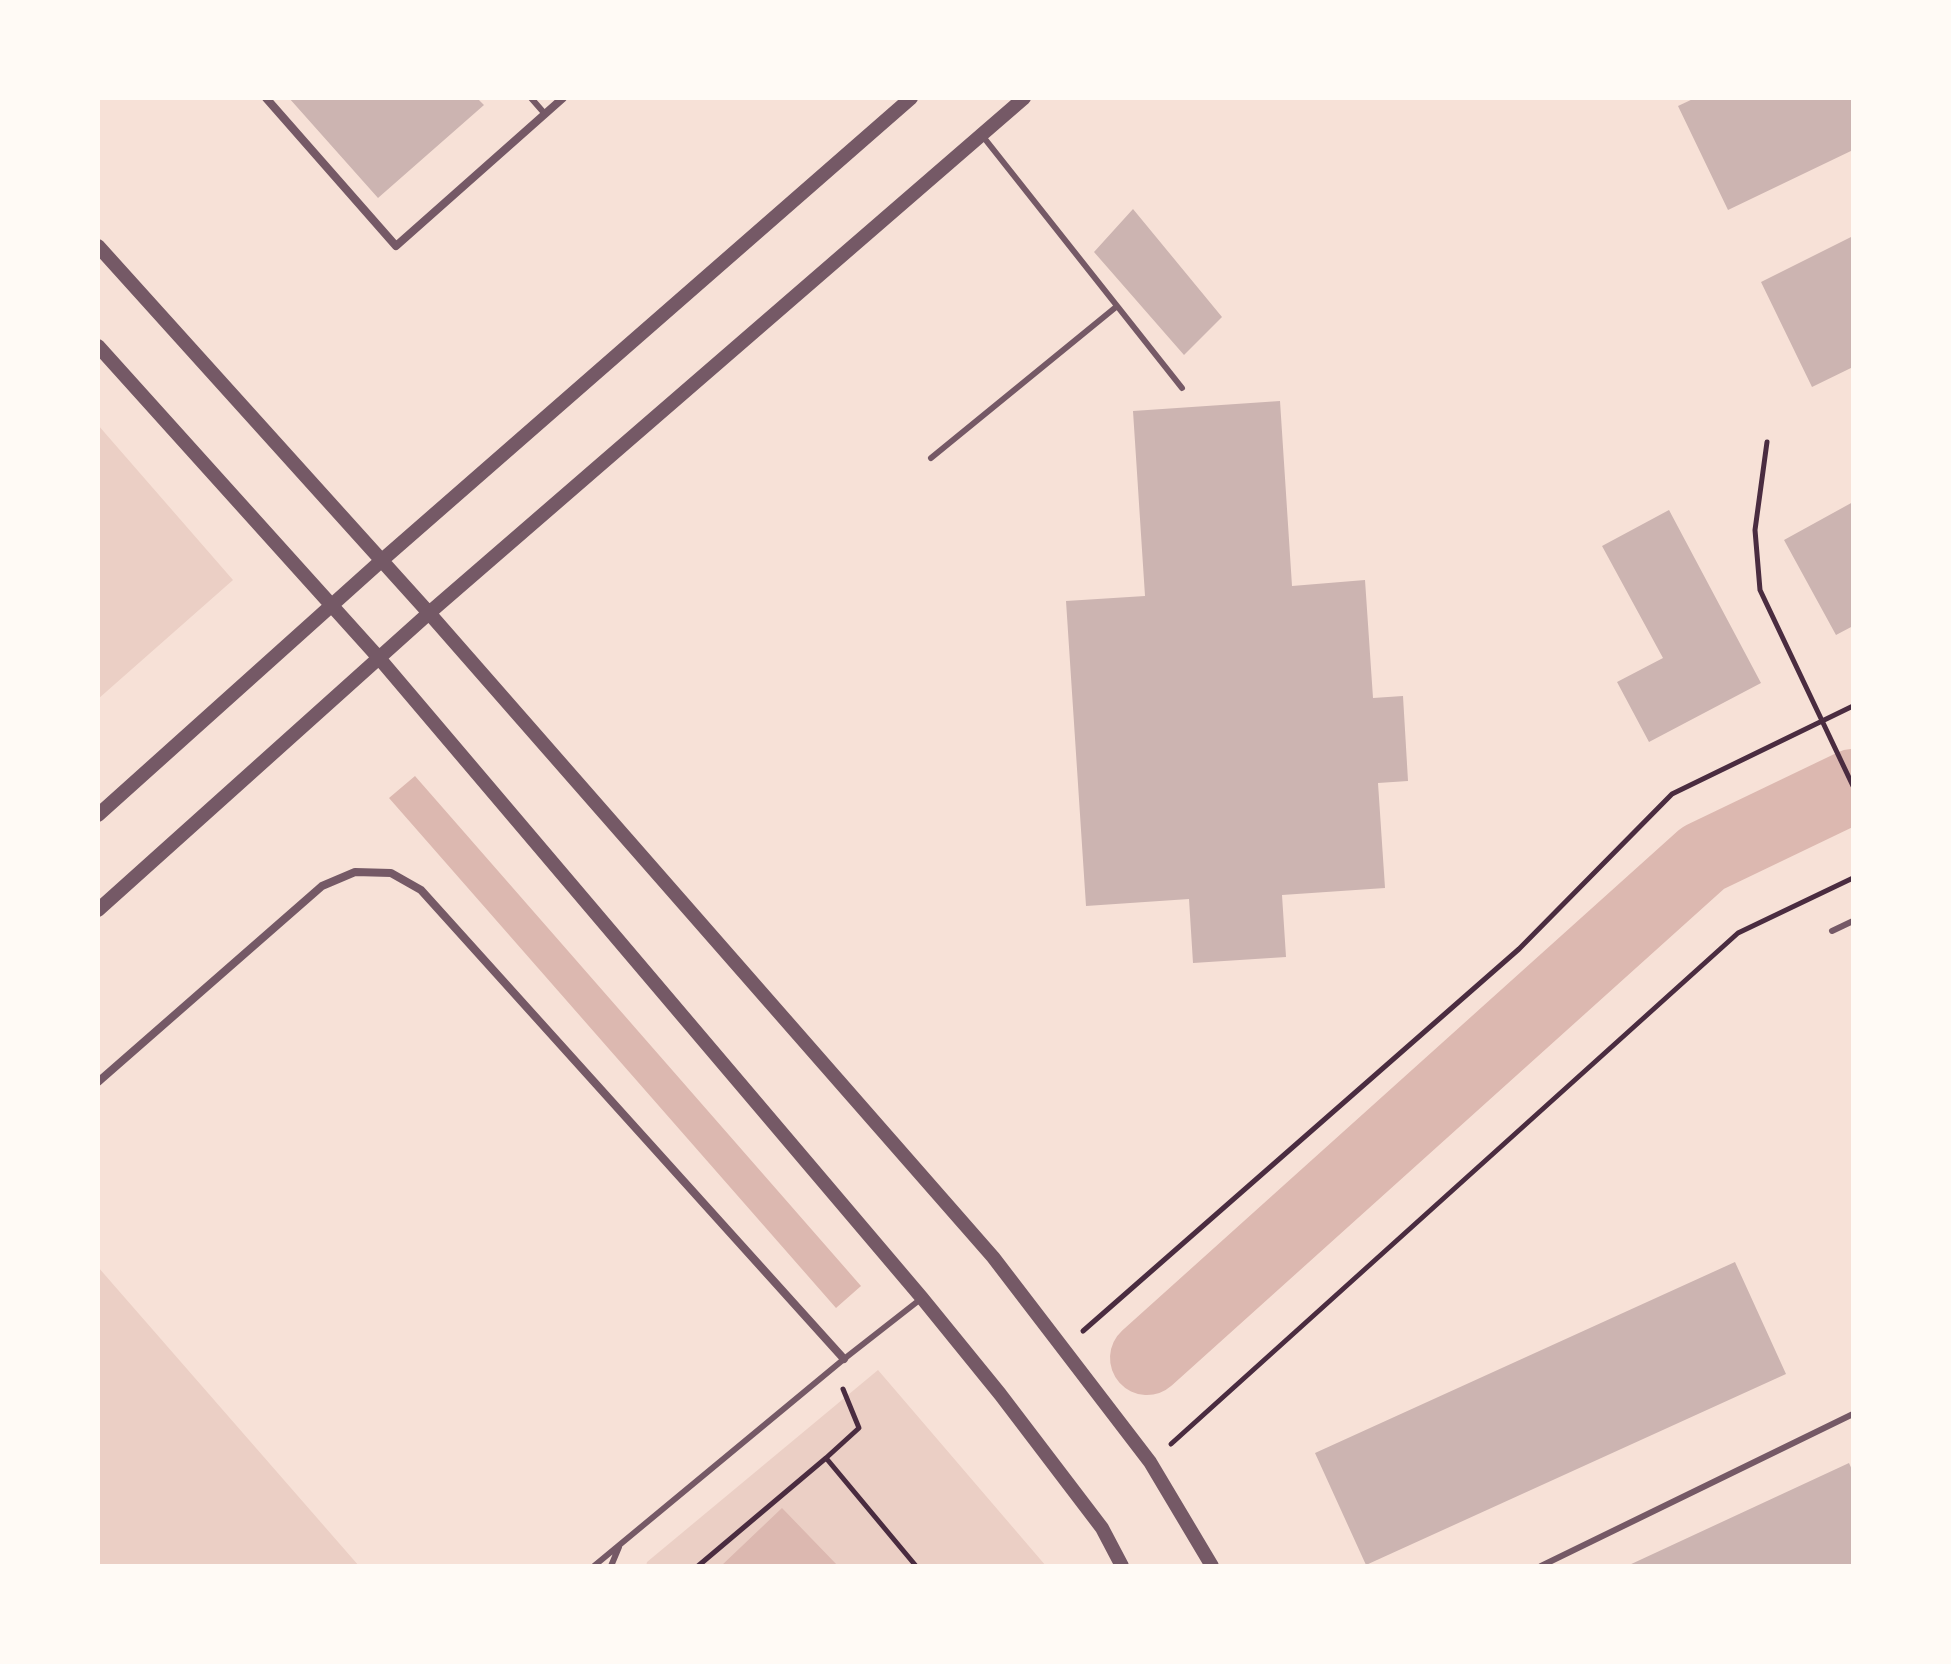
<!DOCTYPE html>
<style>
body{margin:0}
#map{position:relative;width:1951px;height:1664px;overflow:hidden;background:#f7e1d7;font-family:"Archivo Narrow",sans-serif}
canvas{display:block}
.frame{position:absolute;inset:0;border:100px solid #fffaf5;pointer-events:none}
</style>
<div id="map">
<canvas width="1951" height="1664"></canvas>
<div class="frame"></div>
</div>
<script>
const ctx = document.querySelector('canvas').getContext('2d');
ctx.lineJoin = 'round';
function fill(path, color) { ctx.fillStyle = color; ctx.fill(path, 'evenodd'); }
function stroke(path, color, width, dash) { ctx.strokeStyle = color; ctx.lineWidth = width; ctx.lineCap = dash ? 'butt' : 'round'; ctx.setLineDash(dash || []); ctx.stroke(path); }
fill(new Path2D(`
 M98,425L233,580L98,699Z
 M98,1267L359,1566H98Z
 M878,1370L1046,1566H646L647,1562Z`), '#ebcfc5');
fill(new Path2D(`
 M415,776L861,1286L836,1308L389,798Z
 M782,1508L838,1566H721Z`), '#dcb8b0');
stroke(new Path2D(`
 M1147,1358L1703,858L1853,786`), '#dcb8b0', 74);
fill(new Path2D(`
 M289,98H477L484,105L378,198Z
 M1695,98H1853V150L1728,210L1678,106Z
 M1133,209L1222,317L1184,355L1094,252Z
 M1853,236V367L1812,387L1761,282Z
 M1280,401L1292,586L1365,580L1373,698L1403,696L1408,781L1378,783L1385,888L1282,895L1286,957L1193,963L1189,899L1086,906L1066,601L1145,596L1133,411Z
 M1853,502V626L1836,635L1784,540Z
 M1669,510L1761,683L1649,742L1617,682L1663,658L1602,546Z
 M1735,1262L1786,1374L1366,1565L1315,1453Z
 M1849,1463L1853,1472V1566H1627Z`), '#ccb4b1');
stroke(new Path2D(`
 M1767,442L1755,530L1760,590L1853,786
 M1083,1331L1519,949L1672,794L1853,706
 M1171,1444L1738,933L1853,878
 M826,1458L859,1428L843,1389
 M698,1566L826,1458L916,1566`), '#4a2c40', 5);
stroke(new Path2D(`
 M531,98L545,114
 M981,134L1182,388
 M931,458L1116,307
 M1832,931L1853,921
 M594,1566L844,1359L922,1298
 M611,1566L619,1547
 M1541,1566L1853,1414`), '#755966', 6);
stroke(new Path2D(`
 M266,98L396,246L563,98
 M98,1082L322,886L355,872L391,873L421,890L844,1359`), '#755966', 8);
stroke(new Path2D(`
 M98,246L429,613L993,1257L1150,1462L1212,1566
 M98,346L379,658L922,1298L1000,1394L1102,1528L1122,1566
 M98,815L381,561L911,98
 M98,910L429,613L1024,98`), '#755966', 14);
</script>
